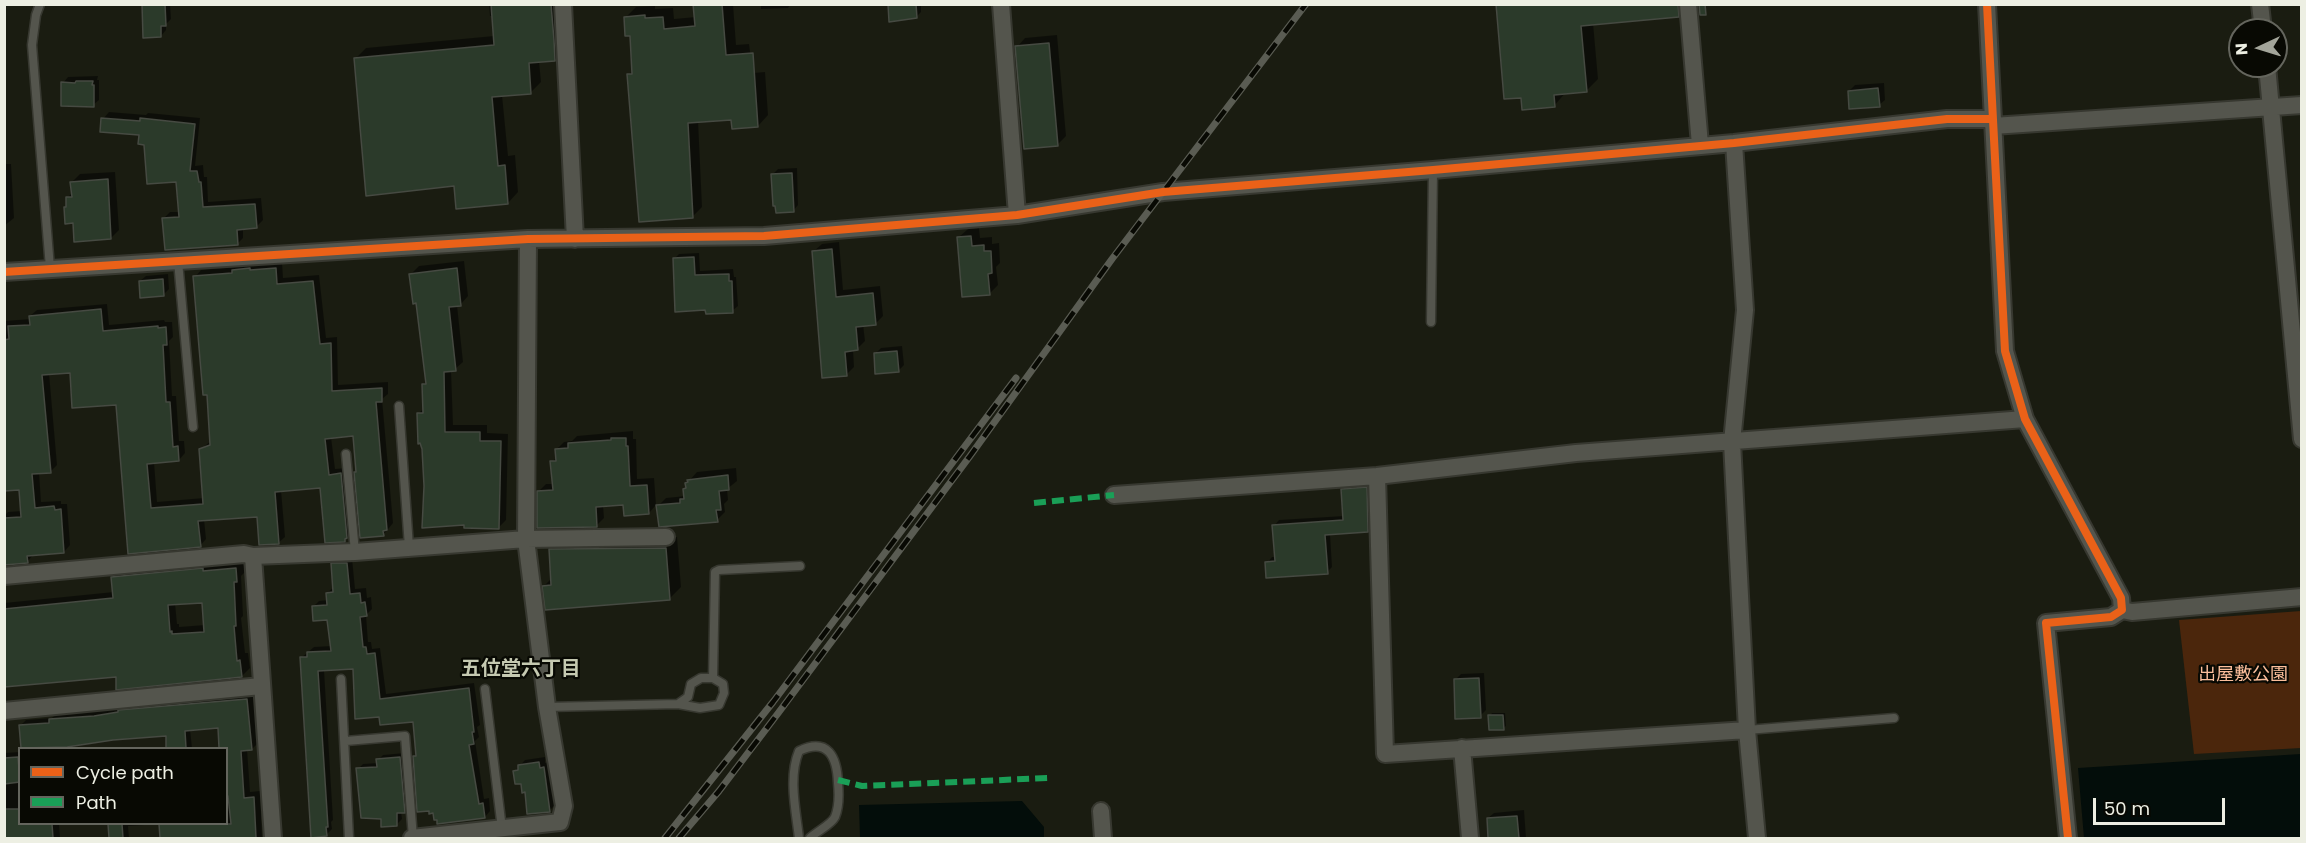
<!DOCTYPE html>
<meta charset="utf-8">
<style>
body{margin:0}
#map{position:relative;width:2306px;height:843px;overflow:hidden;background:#1a1c11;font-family:Poppins,sans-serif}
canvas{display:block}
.frame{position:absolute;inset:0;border:6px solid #edefe3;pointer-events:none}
.legend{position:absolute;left:18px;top:747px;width:210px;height:78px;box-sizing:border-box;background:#080903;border:2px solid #64655d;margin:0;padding:8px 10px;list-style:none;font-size:18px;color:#edefe3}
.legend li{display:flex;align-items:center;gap:12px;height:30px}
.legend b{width:30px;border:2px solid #64655d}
.north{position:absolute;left:2228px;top:18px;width:60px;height:60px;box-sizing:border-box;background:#080903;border:2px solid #64655d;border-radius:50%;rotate:266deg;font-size:16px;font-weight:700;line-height:24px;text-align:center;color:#edefe3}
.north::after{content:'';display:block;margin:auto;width:21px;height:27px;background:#a3a59a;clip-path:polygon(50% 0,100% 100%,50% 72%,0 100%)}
.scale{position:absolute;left:2093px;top:798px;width:132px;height:27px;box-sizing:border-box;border:3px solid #edefe3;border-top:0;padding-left:8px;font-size:18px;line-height:21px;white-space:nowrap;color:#edefe3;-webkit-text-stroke:4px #080903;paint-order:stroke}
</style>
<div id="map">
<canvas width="2306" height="843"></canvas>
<div class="frame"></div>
<ul class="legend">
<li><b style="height:8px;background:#ea6118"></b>Cycle path</li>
<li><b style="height:8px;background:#1a9f57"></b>Path</li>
</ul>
<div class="north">N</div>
<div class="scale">50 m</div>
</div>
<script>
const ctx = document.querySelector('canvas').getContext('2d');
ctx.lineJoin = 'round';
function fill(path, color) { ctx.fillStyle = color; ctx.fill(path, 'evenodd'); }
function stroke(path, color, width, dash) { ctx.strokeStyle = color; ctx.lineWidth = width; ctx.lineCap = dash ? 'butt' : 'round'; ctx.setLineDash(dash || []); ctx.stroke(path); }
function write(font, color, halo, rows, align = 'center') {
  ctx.font = font + ' Poppins,"Noto Sans JP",sans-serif'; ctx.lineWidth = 4.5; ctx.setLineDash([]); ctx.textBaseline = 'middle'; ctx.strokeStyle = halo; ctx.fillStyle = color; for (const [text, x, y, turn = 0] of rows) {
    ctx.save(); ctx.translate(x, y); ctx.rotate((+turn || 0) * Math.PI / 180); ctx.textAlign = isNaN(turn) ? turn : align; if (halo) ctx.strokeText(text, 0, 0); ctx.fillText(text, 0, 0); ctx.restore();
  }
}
fill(new Path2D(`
 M2301,611V748L2194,754L2179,620Z`), '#4b260c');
fill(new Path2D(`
 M2301,754V838H2084L2078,768Z
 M1022,801L1044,827V838H860L859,805Z`), '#030d0a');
fill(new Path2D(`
 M143,4H170L171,19L166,24V30L161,36Z
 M489,4H562L565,49L555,60L539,61L541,82L530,93L502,95L508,156L515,155L518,192L508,203L455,184L355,59L366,48L494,36L493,16H490Z
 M695,4H733L736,45L749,44L753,73L765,72L768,115L758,126L732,118L698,120L702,207L692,217L629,75L633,70L632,34L626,17L636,7L655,6V9L673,8L674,19L696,17Z
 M761,4H791L788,8L761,9Z
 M890,4H921V12L916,17Z
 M1498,4H1689L1678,16L1593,23L1598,79L1586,91L1566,92L1554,106L1522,96Z
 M1057,35L1066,136L1057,145L1017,47L1025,38Z
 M98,76L97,80H99V100L93,105L63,83L68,77Z
 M1884,83L1885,100L1879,105L1849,91L1855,85Z
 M109,112L146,115L148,113L200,118L195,166L203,165L204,177H207L208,202L261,198L263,220L257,226L243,228V238L237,244L164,218L170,212H180L178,180L146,144L140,134L103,119Z
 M4,164H11L14,218L4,226Z
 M797,168L798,205L793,211L773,174L778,169Z
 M115,172L119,230L111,238L75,222L68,205L67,198L73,192L72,182L80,174Z
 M979,228L980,238L992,237V244L999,243L1000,263L996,267L998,285L989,294L959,237L968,229Z
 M839,242L843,290L880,286L883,316L876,323L863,324L865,341L857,349H853L854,367L846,375L814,251L822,244Z
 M699,253L700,271L733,269L734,277H736L738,306L732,311L674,259L679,254Z
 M464,261L468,296L461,304L457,305L463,362L455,369L451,370L453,425H487V433L508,434L506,520L499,527L425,486L418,414L425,407L424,384L427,381L418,302L411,274L419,266Z
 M256,262V265L282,262L283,278L319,275L326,338L337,337L338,385L388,382V394L382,399L393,523L389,528L383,535L356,472L357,470L355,434L331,437L335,469L347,468L351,534L345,540L321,487L281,490L285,537L278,543L258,515L204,519L206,539L200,546L129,552L118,403L71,371L49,373L57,465L51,471L39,472L41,502L61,501V504H67L70,545L64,552L33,555L27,562L4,564V516L8,512L22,511L20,488L4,490V321L31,319L30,316L37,310L107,304L109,325L164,320L165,322H172L173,337L169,341L172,396H176L179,441H184L185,453L179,460L154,462L157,502L204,498L201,449L211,441L195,277L201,270L237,267L240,264Z
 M168,274L169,289L163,295L140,281L146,276Z
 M902,346L904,365L898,371L875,354L881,348Z
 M633,431V439H636L637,479L654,478L656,505L649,513L625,504L603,505L604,518L596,526L538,492L546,484H554L552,462L557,457L556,450L564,442L572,441L577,436Z
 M736,468L737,481L727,489L728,500L724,504L725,512L717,520L658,506L666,498L686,496L687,483L697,472Z
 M1371,483L1372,526L1367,531L1330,534L1332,567L1327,572L1267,563L1272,557H1276L1274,526L1279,520L1344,516L1342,490L1348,484Z
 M677,537L681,587L669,599L544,586L552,578L551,550L562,538Z
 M338,558H352L355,589L366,588L367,598L371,597L372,609L366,615L368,642H371L372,649L380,648L386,694L474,683L480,725L477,727L479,737L475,741L484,799L489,798L490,811L485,817L415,757L418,754L414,720L380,715L354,667L324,670L333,820L331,822L332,829L326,835L301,658L314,647L332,646L329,618L313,607L319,601L328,600L327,593L334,587L332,564Z
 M243,561L245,572L241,576L243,616L241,618L245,653H248L250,668L242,676L117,675L4,686V603L114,592L113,577L120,569ZM203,601L205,625L179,627V624H177L175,603Z
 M1484,673L1486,710L1480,716L1455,680L1461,674Z
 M253,693L258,743L252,749H247L250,792L260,791L262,838H162L161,824L128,826L129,838H110L109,824H226V748H221L219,727L190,729L192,748H168L167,734L73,743L74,748H22L20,726L26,720L52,718L57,713Z
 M1492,713H1505L1506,726L1503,728L1490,716Z
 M20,752V824H59L60,838H4V753Z
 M405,753L409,806L401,811L402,819L397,824L382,818L358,769L363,764L378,763V760L383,755Z
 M545,757V763L549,762L555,805L549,811L527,791L514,772L525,760Z
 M1524,810L1526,838H1489L1488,818L1494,813Z`), '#0007');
const building = new Path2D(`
 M142,4H165L166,26H161V37L143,38Z
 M491,4H551L554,40L555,61L529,63L531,94L492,97L498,166L505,165L508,204L456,209L454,186L366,196L354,58L494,45Z
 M693,4H722L726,55L753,53L758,127L732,129L731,120L688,123L693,218L639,222L627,74H632L630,36H625L624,17L645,15V18L663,17L664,29L695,26Z
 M888,4H916L917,18L889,22Z
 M1496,4H1678L1679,17L1581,26L1587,92L1554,95L1555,107L1522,110L1521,98L1504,99Z
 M1699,4H1705L1706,15H1700Z
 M1049,43L1058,146L1024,149L1015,46Z
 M76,81H93L92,85H94V107L61,106V82L75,83Z
 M1878,88L1880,107L1849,109L1848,91Z
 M101,118L140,121V118L195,124L190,171H197L199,182H201L203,207L255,204L257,228L237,230L238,245L165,250L162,218L179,217L176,182L147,184L144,145L138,144L139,135L100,132Z
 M792,173L794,212L776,213L775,206H773L771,174Z
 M108,179L111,239L74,242L73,223L65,224L64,207H66V197H72L70,182Z
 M971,236L972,246L984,245V251H991L992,273L988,274L990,295L962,297L957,237Z
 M832,249L836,297L873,293L876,325L856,327L858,350L845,352L847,376L822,378L812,251Z
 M694,257L695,275L729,274V281H732L733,313L706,314L705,310L675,312L673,258Z
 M250,268V270L276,268L277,284L313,281L320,344L331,343L332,391L382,388V402H376L387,530L383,531L384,536L360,538L354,472H356L353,436L325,439L329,475L341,473L347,538L345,539V542L325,543L320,488L275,492L279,544L259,545L257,517L198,521L201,547L128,554L116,405L72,408L70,373L42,375L51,473L32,474L35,508L54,506L55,510L61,509L64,553L27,556L28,563L4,565V518L21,517L19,490L4,491V340L9,339L8,326L30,325L29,316L101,309L103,331L158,326V328L166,327L167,345H163L166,402H170L173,447L178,446L179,461L147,464L151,508L203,504L199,449L210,445L207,395H203L193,276L232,273V270Z
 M457,268L461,306L449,307L456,371L444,372L445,432H480V441H501L499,529L464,528V525L422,528L424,486L422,449L420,443L418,444L417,413H423L422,384H426L416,303L413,304L409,274Z
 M163,279L164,296L140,298L139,281Z
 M897,351L899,372L875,374L874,353Z
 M611,438H626V446H628L630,486L647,485L649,514L624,516L623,505L596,507L597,527L537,528V491L553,490L550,461H556L555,449L568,448V443L611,440Z
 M728,475L729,490L719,491L721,510H716L718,522L659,527L656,505L680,503V499H684L683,489L686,488L685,483L688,482L687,480Z
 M1367,487L1368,532L1325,535L1328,574L1266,578L1265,562L1275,561L1272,525L1343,520L1341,489Z
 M666,548L670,600L545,610L542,586L551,585L549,549Z
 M331,563H347L350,594L360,593L361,603L365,602L367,616L360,617L363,647H366L367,654L375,653L380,699L469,688L474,732H472L474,744L469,745L479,804L483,803L485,818L437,824V820H434L433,813L429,814V811L417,812L413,756H416L413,722L380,725L379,717L355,719L353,669L318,671L328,827H326L327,836L311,838L300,657H307V652L331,651L327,620L313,621L312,606L327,605L326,593L333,592Z
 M203,568V571L236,568L237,582H234L236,626H234L237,661L240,660L242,677L116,690V677L4,687V609L113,598L111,577ZM202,603L204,632L172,634V631L170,632L168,605Z
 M1479,678L1481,718L1455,719L1454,679Z
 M247,699L252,750L241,751L244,798L254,797L256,838H160L159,824H231L228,796H226V748H219L218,728L185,731L186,748H166V736L113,740L67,747L21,748L19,725L49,723V719L94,716L118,712V710Z
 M1488,715H1503L1504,730H1489Z
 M18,757L20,782L4,784V758Z
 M400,757L405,813H397V826L381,827V819L361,818L356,768L377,767L376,759Z
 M539,762L540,768L544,767L550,812L527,814L525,792L522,793L521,784H515L513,771L518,770V765Z
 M4,809H20V824H52L53,838H4Z
 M1517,816L1519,838H1488L1487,818Z
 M108,824H122L123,838H109Z`);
fill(building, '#2b3a2a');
stroke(building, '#464a42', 1.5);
const lane = new Path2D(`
 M40,4L36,15L32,45L50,268
 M178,261L193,427
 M1431,322L1433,170
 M399,406L409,547
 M346,454L355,552
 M701,678H713L723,684L724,693L719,705L700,708L678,704L688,697L691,684Z
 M713,678L715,572L719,570L800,566
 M341,679L349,838
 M485,689L502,829
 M547,707L678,704
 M1747,730L1894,718
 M346,741L405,736L413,838
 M799,838C796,811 788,777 799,751C828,737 837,757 838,783C839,793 839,807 835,817C831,825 817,831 810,838`);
const street = new Path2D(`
 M563,4L575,239
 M1001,4L1017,215
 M1688,4L1700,145
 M1987,4L2005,351L2025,419L2121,598L2122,610L2111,617L2046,623L2068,838
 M2260,4L2263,30
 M2267,66L2302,439
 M1993,126L2302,105
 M1734,143L1745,310L1732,442L1747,730L1757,838
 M4,272L528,239L764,236L1017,215L1163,192L1433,170L1734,143L1947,119H1992
 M1377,476L1385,754L1747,730
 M1114,495L1377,476L1576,453L2025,419
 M253,556L355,552L526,539L666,537
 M4,576L244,554L253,556L273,838
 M2122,610L2132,612L2302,597
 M4,711L261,686
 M1462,748L1470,838
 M1101,811L1103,838
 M412,838L560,822L564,806L547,707L526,539L528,239`);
stroke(lane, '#373830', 11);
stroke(street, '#373830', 20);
stroke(lane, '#54554d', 8);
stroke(street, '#54554d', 16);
const rail = new Path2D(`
 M665,838L773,702L1016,378
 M679,838L719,791L779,712L970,456L1112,259L1306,4`);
stroke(rail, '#5a5c53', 7);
stroke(rail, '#080903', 4.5, [14]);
stroke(new Path2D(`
 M1034,503L1114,495
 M838,780L862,786L1049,778`), '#1a9f57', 6, [12, 6]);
stroke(new Path2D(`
 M1987,4L2005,351L2025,419L2121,598L2122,610L2111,617L2046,623L2068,838
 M4,272L528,239L764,236L1017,215L1163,192L1433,170L1734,143L1947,119H1992`), '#ea6118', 8);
write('18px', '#fbbe9b', '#080903', [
 ["出屋敷公園",2243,675]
]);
write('bold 20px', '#c5c9b1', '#080903', [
 ["五位堂六丁目",521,670]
]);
</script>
